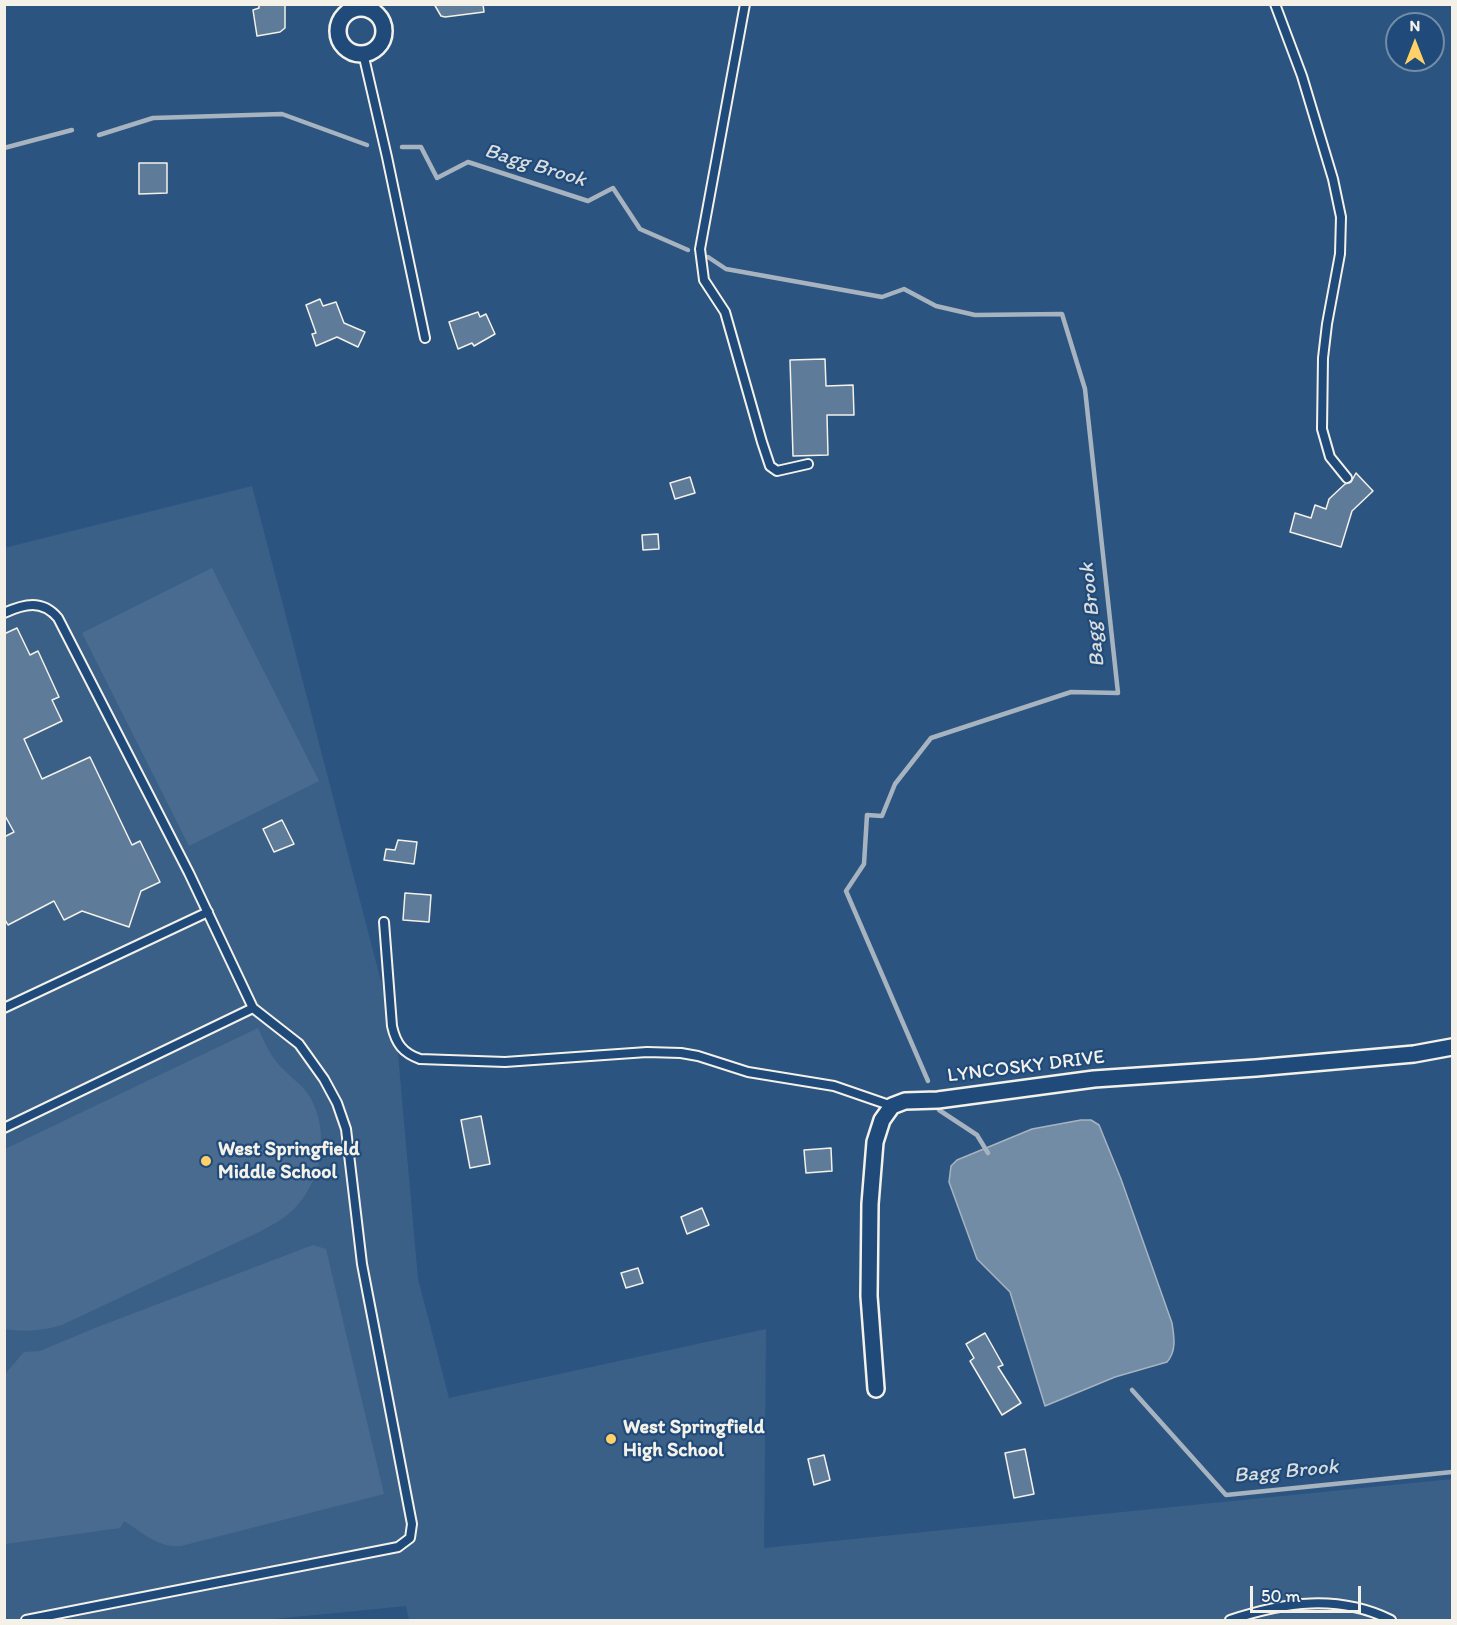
<!DOCTYPE html>
<style>
body{margin:0}
#map{position:relative;width:1457px;height:1625px;overflow:hidden;background:#2c5481;font-family:Itim,sans-serif}
canvas{display:block}
.frame{position:absolute;inset:0;border:6px solid #f4f1e8;pointer-events:none}
.north{position:absolute;left:1385px;top:12px;width:60px;height:60px;box-sizing:border-box;background:#1f4a7a;border:2px solid #748da6;border-radius:50%;rotate:0deg;font-size:16px;font-weight:700;line-height:24px;text-align:center;color:#f4f1e8}
.north::after{content:'';display:block;margin:auto;width:21px;height:27px;background:#ffd166;clip-path:polygon(50% 0,100% 100%,50% 72%,0 100%)}
.scale{position:absolute;left:1250px;top:1586px;width:111px;height:27px;box-sizing:border-box;border:3px solid #f4f1e8;border-top:0;padding-left:8px;font-size:18px;line-height:21px;white-space:nowrap;color:#f4f1e8;-webkit-text-stroke:4px #1f4a7a;paint-order:stroke}
</style>
<div id="map">
<canvas width="1457" height="1625"></canvas>
<div class="frame"></div>
<div class="north">N</div>
<div class="scale">50 m</div>
</div>
<script>
const ctx = document.querySelector('canvas').getContext('2d');
ctx.lineJoin = 'round';
function fill(path, color) { ctx.fillStyle = color; ctx.fill(path, 'evenodd'); }
function stroke(path, color, width, dash) { ctx.strokeStyle = color; ctx.lineWidth = width; ctx.lineCap = dash ? 'butt' : 'round'; ctx.setLineDash(dash || []); ctx.stroke(path); }
function write(font, color, halo, rows, align = 'center') {
  ctx.font = font + ' Itim,sans-serif'; ctx.lineWidth = 4.5; ctx.setLineDash([]); ctx.textBaseline = 'middle'; ctx.strokeStyle = halo; ctx.fillStyle = color; for (const [text, x, y, turn = 0] of rows) {
    ctx.save(); ctx.translate(x, y); ctx.rotate((+turn || 0) * Math.PI / 180); ctx.textAlign = isNaN(turn) ? turn : align; if (halo) ctx.strokeText(text, 0, 0); ctx.fillText(text, 0, 0); ctx.restore();
  }
}
fill(new Path2D(`
 M252,486L397,1043L418,1279L449,1398L766,1329L764,1548L1452,1479V1620H409L406,1606L264,1620H5L4,548Z`), '#3b6088');
fill(new Path2D(`
 M212,568L319,781L189,846L82,633Z
 M258,1028C263,1038 268,1051 275,1060C285,1074 301,1082 310,1097C330,1132 322,1181 294,1209C284,1219 272,1225 259,1232L62,1325C42,1331 25,1332 5,1329V1149Z
 M313,1245L326,1249L384,1494L181,1546C158,1548 142,1532 124,1521L120,1528L5,1544V1374L24,1352L40,1351L95,1328Z`), '#496b90');
const water = new Path2D(`
 M1081,1120H1091L1099,1125L1121,1179L1172,1323C1174,1336 1177,1351 1167,1362L1115,1377L1045,1406L1010,1292L977,1259L949,1182L951,1166L957,1160L1032,1129Z`);
fill(water, '#738ca6');
stroke(water, '#a7b4c0', 1.5);
stroke(new Path2D(`
 M99,135L153,118L282,114L367,145
 M402,147H421L437,178L468,162L588,201L613,188L640,229L688,250
 M4,148L72,130
 M708,257L726,269L882,297L904,289L936,306L975,315L1062,314L1085,389L1118,693L1071,692L931,738L895,784L882,816L867,815L864,864L846,891L928,1081
 M939,1110L977,1135L988,1153
 M1132,1390L1226,1495L1452,1472`), '#a7b4c0', 4.5);
const building = new Path2D(`
 M259,4H285V28L280,32L257,36L253,10L259,8Z
 M434,4H483L484,12L445,17L441,16Z
 M139,163H167V193L139,194Z
 M320,299L323,306L336,302L344,323L365,332L358,347L337,337L316,346L312,334L316,333L306,305Z
 M478,312L480,317L486,314L495,334L474,346L472,343L458,349L449,322Z
 M825,359L826,386L853,385L854,415H827L828,455L793,456L790,360Z
 M1356,473L1373,491L1352,511L1341,547L1290,532L1295,513L1311,518L1315,505L1326,509L1329,499L1345,484L1351,482Z
 M690,477L695,493L675,499L670,483Z
 M658,534L659,549L643,550L642,535Z
 M17,628L30,655L38,651L59,697L52,700L62,721L24,739L42,779L90,757L132,845L140,841L160,882L141,891L129,927L82,911L64,920L54,901L8,925L4,918V837L14,832L4,814V634Z
 M282,820L294,844L274,852L263,829Z
 M398,840L417,842L414,864L384,860L386,849L395,850Z
 M405,893L431,895L429,922L403,920Z
 M481,1116L490,1164L470,1168L461,1120Z
 M831,1148L832,1171L806,1173L804,1150Z
 M702,1208L709,1225L687,1234L681,1217Z
 M638,1268L643,1283L626,1288L621,1273Z
 M985,1333L1003,1365L998,1367L1021,1403L1002,1415L970,1361L974,1358L966,1344Z
 M1025,1449L1034,1494L1014,1498L1005,1453Z
 M824,1455L830,1480L814,1485L808,1459Z`);
fill(building, '#5e7b9a');
stroke(building, '#f4f1e8', 1.5);
const service = new Path2D(`
 M745,4L700,249L704,280L725,312L762,442L770,466L777,471L808,464
 M1275,4L1302,76L1333,179L1341,217L1340,254L1327,324L1323,358L1322,429L1330,457L1347,478
 M363,53L387,157L425,338
 M4,613C24,604 42,599 58,618L189,873L253,1008L299,1044L324,1079L337,1103L346,1129L362,1264L412,1524L410,1538L398,1547L26,1620
 M384,922L392,1026C396,1044 403,1053 420,1059L505,1062L647,1052L681,1053L698,1056L748,1072L834,1086L892,1106
 M4,1008L208,912
 M4,1128L253,1008
 M1230,1620C1284,1602 1338,1594 1391,1620`);
const minor = new Path2D(`
 M338 31a23 23 0 1 1 46 0a23 23 0 1 1-46 0Z
 M876,1389L869,1296L870,1204L875,1142L882,1120L892,1106L905,1101L938,1100L1094,1079L1256,1068L1414,1054L1452,1047`);
stroke(service, '#f4f1e8', 12);
stroke(minor, '#f4f1e8', 20);
stroke(service, '#1f4a7a', 8);
stroke(minor, '#1f4a7a', 15);
for (const [x, y, r, color] of [
 [206,1161,6,"#ffd166"],
 [611,1439,6,"#ffd166"]
]) { const dot = new Path2D(); dot.arc(x, y, r, 0, 2 * Math.PI); ctx.fillStyle = color; ctx.fill(dot); stroke(dot, '#1f4a7a', 2); }
write('20px', '#f4f1e8', '#1f4a7a', [
 ["LYNCOSKY DRIVE",1026,1067,-7]
]);
write('bold 20px', '#f4f1e8', '#1f4a7a', [
 ["West Springfield",218,1150],
 ["Middle School",218,1173],
 ["West Springfield",623,1428],
 ["High School",623,1451]
], 'left');
write('italic 21px', '#dadddb', '#1f4a7a', [
 ["Bagg Brook",535,166,17],
 ["Bagg Brook",1093,615,-96],
 ["Bagg Brook",1286,1472,-5]
]);
</script>
